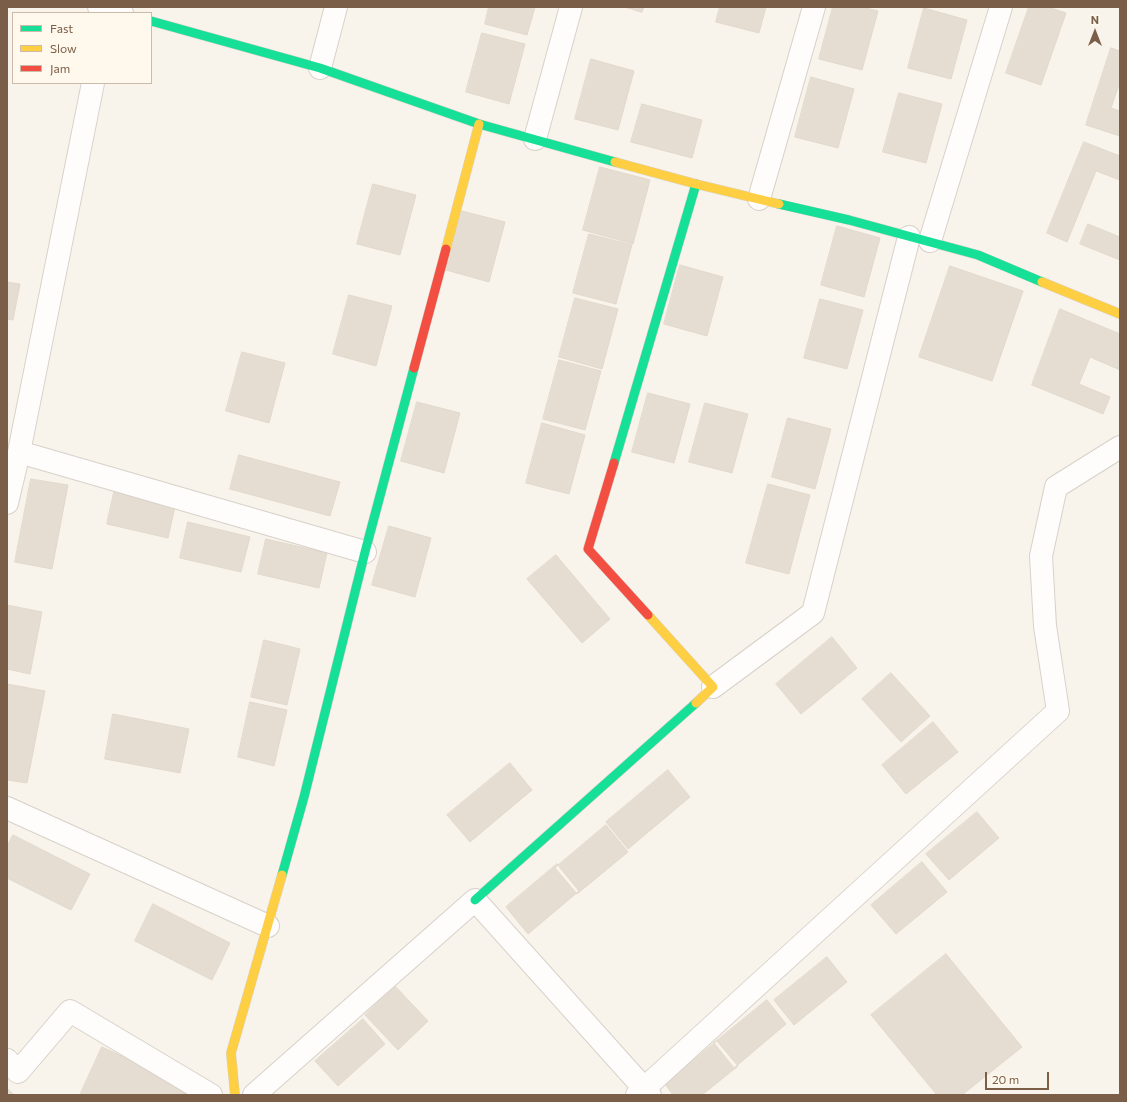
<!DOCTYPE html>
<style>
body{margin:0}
#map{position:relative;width:1127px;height:1102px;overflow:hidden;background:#f8f4eb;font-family:Commissioner,sans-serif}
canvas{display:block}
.frame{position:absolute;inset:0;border:8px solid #7a5e47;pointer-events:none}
.legend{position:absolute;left:12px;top:12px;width:140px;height:72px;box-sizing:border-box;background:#fff9ed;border:1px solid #cabbab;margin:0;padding:5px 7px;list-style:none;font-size:12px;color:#7a5e47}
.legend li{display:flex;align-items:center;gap:8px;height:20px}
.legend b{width:20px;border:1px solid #cabbab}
.north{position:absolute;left:1075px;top:12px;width:40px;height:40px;-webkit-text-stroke:3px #fff9ed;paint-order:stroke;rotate:0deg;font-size:11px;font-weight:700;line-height:16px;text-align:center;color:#7a5e47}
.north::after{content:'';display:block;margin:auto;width:14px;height:18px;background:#7a5e47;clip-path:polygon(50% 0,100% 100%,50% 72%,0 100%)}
.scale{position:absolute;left:985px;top:1072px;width:64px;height:18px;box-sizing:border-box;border:2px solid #7a5e47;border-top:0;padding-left:5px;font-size:12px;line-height:14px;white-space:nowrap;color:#7a5e47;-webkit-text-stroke:3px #fff9ed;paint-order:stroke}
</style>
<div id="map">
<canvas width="1127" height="1102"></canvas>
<div class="frame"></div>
<ul class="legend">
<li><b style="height:5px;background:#16e098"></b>Fast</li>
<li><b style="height:5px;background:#ffcf43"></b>Slow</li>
<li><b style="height:5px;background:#f24e42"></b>Jam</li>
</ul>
<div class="north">N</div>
<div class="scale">20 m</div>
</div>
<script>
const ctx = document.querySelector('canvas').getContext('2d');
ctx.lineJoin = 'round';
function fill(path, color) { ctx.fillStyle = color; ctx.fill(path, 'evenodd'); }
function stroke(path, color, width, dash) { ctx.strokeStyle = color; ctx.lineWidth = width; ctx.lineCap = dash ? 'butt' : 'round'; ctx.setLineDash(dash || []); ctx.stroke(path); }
const building = new Path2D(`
 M489,7H535L527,35L485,24Z
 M625,7H644L642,12Z
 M720,7H766L759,33L716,22Z
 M833,7H862L878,11L862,70L819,59Z
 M1029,7H1048L1066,13L1041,85L1006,73Z
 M924,8L967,20L951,79L908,68Z
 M482,33L525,44L509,104L466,92Z
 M1111,48L1120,51V82L1111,108L1120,111V136L1086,125Z
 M591,59L634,71L618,130L575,119Z
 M811,77L854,89L838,148L795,137Z
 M899,93L942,104L926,163L883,152Z
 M642,104L702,120L692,158L631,142Z
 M1084,142L1120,156V180L1096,171L1067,242L1047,233Z
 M600,167L650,180L633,244L583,230Z
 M373,184L416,195L400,255L357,244Z
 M462,211L505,222L489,282L446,270Z
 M1088,224L1120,237V260L1080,244Z
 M837,226L880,238L864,297L821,285Z
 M589,234L632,245L616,304L573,293Z
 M680,265L723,277L707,336L664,324Z
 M950,266L1023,291L992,381L919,357Z
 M7,282L20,284L13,320L7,319Z
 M349,295L392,306L376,366L333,354Z
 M575,298L618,309L602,369L559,357Z
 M820,299L863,310L847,369L804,358Z
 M1060,309L1120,334V370L1090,357L1079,384L1110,397L1103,414L1032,385Z
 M242,352L285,363L269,423L226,411Z
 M559,360L601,371L585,430L543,419Z
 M648,393L690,404L674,463L632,452Z
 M417,402L460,413L444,473L401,461Z
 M705,403L748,414L732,473L689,462Z
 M788,418L831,429L815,489L772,477Z
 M542,423L585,435L569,494L526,483Z
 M239,455L340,482L330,516L230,489Z
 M31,479L68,485L52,569L15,562Z
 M768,484L810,495L789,574L746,563Z
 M115,488L176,502L168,538L107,524Z
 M188,522L250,537L241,572L180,558Z
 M389,526L431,538L415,597L372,585Z
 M266,539L327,553L319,588L258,574Z
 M556,555L610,619L582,643L527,579Z
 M7,605L42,612L30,674L7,669Z
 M832,637L857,668L801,714L776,684Z
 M264,640L300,649L287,705L251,697Z
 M891,673L930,716L901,742L862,699Z
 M7,684L45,691L27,783L7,780Z
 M250,702L287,710L274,766L238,757Z
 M113,714L189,729L180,773L105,759Z
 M933,722L958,752L906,794L882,765Z
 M510,763L532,790L470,842L447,815Z
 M668,770L690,797L628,849L606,822Z
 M977,812L999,838L949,880L926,854Z
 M606,825L628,852L577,894L555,868Z
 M13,835L90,874L71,910L7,878V847Z
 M922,862L947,892L896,934L871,905Z
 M557,864L579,891L528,934L506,907Z
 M153,904L230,943L212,980L135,941Z
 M946,954L1022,1047L962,1095H937L871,1015Z
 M827,957L847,982L794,1025L774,1000Z
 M395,986L428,1021L398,1050L365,1015Z
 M767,1000L786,1024L734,1068L714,1043Z
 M363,1019L385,1044L338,1086L315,1061Z
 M717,1041L738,1066L702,1095H673L665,1084Z
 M102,1047L191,1088L187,1095H80Z
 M7,1088L14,1095H7Z`);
fill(building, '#e5ddd2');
stroke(building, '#e2d8cc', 1);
const street = new Path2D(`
 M99,7L122,13
 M320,68L336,7
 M535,139L571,7
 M759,199L814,7
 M930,241L1001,7
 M19,452L365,552
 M7,503L19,452L93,83
 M713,687L813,613L909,237
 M7,808L268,926
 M7,1060L18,1072L70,1011L211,1095
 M254,1095L475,900L650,1095
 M637,1095L1058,711L1045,626L1041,556L1056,487L1120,447`);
const fast = new Path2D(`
 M151,21L320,68L479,124L615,162
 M779,204L849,220L978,255L1042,282
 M614,463L696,184
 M282,875L304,797L365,552L414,368
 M475,900L696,703`);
const slow = new Path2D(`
 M615,162L696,184L779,204
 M446,249L479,124
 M1042,282L1120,314
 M648,615L713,687L696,703
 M235,1095L231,1053L282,875`);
const jam = new Path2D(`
 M414,368L446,249
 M614,463L588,549L648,615`);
stroke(street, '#d7d1c9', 24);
stroke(fast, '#d8d0c7', 10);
stroke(slow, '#d8d0c7', 10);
stroke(jam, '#d8d0c7', 10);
stroke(street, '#fefdfc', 22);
stroke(fast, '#16e098', 9);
stroke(slow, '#ffcf43', 9);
stroke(jam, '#f24e42', 9);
</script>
